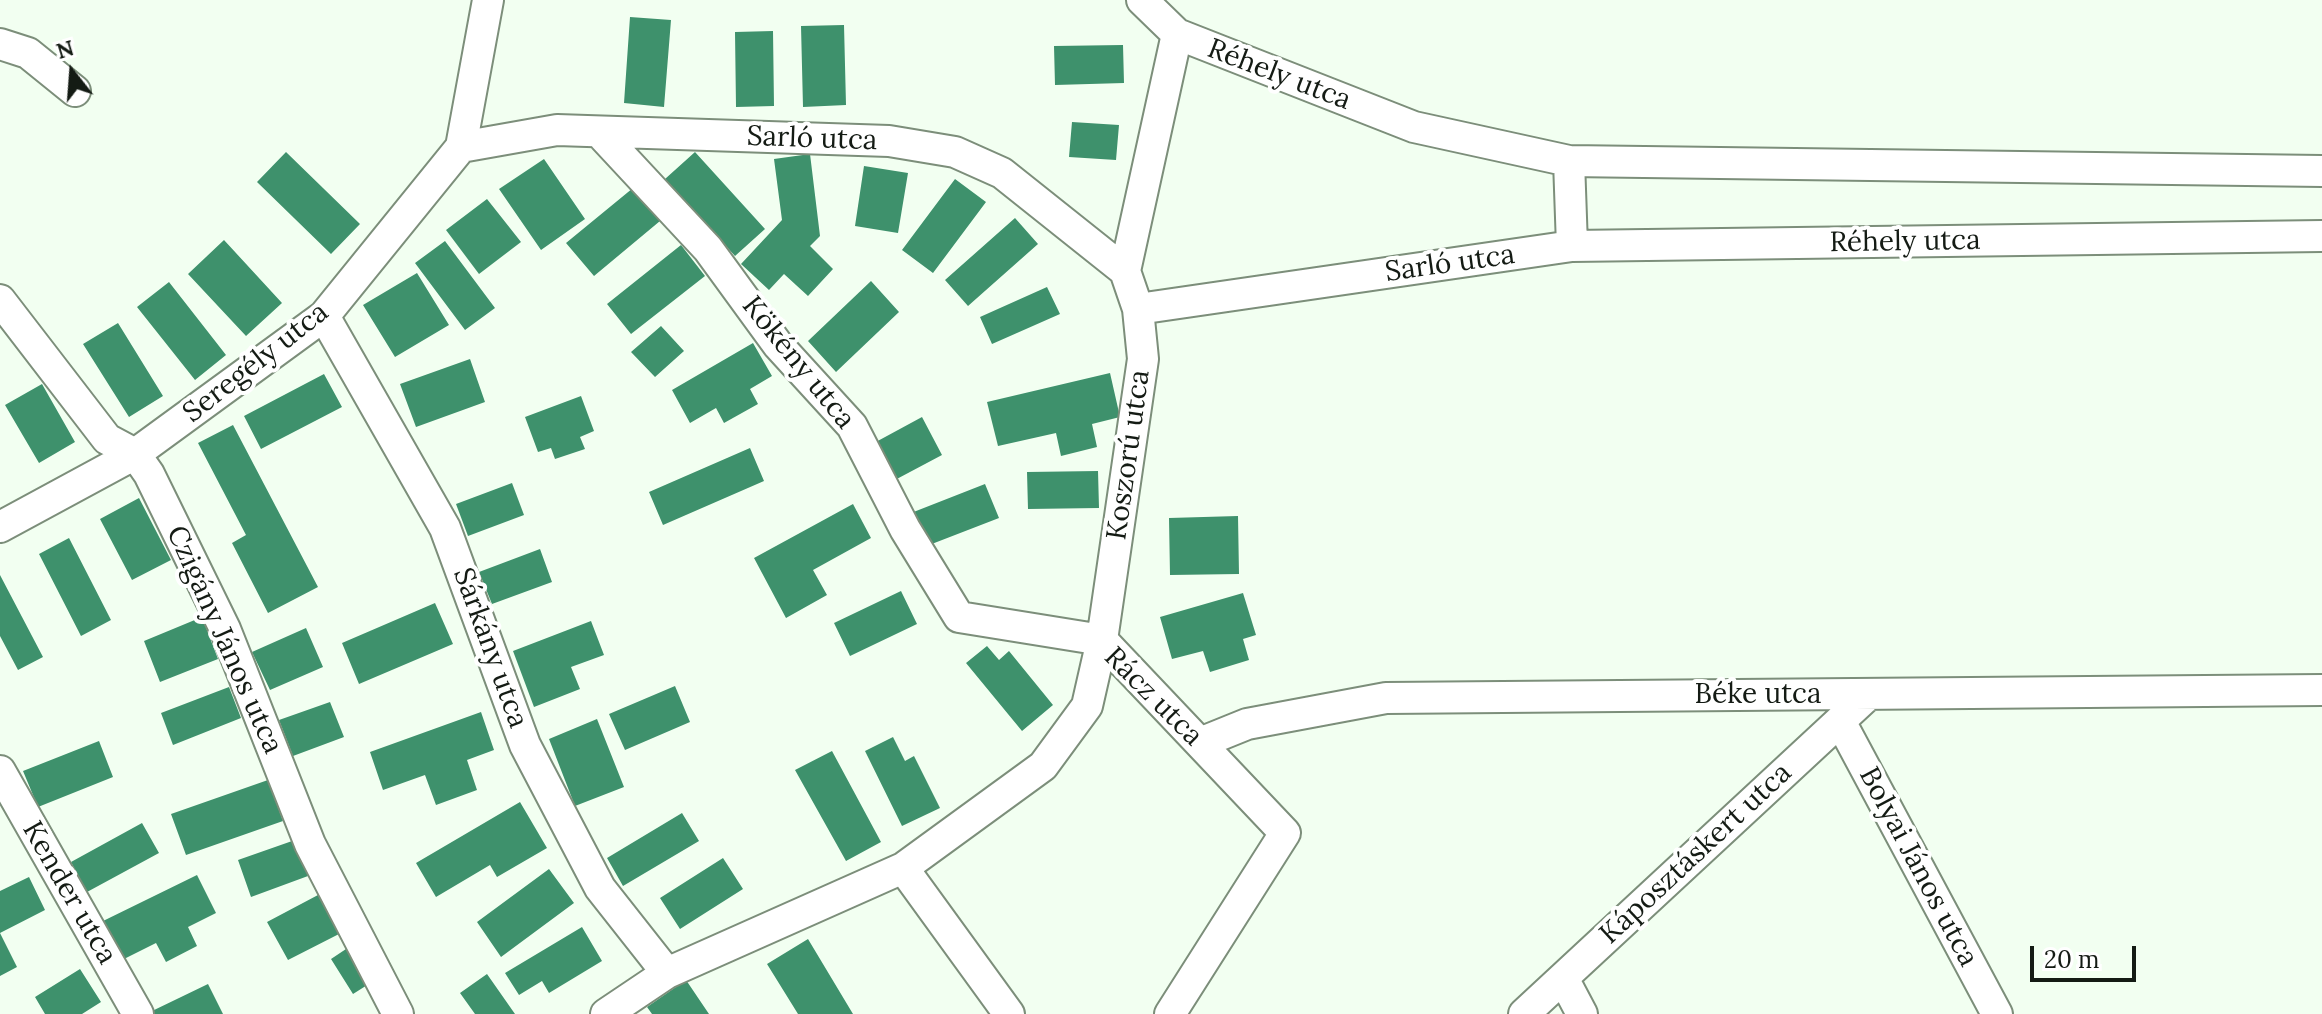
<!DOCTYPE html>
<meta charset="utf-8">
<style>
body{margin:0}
#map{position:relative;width:2322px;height:1014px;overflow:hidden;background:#f2fff1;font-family:Lora,serif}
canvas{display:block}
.north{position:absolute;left:32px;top:32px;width:80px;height:80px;-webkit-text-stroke:6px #fff;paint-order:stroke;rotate:343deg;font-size:22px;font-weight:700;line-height:32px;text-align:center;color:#141b14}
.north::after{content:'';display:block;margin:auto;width:28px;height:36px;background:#141b14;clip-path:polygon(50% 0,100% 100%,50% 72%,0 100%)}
.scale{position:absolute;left:2030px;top:946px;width:106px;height:36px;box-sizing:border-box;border:4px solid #141b14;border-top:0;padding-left:10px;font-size:24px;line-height:28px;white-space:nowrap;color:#141b14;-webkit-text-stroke:6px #fff;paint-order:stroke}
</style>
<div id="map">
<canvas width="2322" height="1014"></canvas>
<div class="north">N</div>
<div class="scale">20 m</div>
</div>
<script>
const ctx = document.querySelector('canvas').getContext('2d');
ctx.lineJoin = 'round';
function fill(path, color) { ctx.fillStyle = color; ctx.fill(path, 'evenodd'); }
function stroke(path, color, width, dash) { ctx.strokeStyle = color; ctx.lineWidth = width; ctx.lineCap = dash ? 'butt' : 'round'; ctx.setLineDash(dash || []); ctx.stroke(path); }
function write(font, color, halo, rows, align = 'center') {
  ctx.font = font + ' Lora,serif'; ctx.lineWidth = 8; ctx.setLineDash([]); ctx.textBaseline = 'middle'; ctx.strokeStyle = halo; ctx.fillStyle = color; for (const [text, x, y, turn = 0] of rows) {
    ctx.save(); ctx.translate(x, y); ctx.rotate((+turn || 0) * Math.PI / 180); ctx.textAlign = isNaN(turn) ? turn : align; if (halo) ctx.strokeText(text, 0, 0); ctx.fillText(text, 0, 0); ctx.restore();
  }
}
fill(new Path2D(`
 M630,17L671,20L664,107L624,103Z
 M844,25L846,105L803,107L801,26Z
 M773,31L774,106L736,107L735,32Z
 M1123,45L1124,83L1055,85L1054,46Z
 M1072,122L1119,125L1116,160L1069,157Z
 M286,152L360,224L331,254L257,182Z
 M695,152L765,229L735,256L665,179Z
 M810,154L820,236L810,246L833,269L808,296L784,274L769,290L741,264L782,220L774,159Z
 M544,159L585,219L541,250L499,189Z
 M864,166L908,173L898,233L855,226Z
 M955,179L986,202L933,273L902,250Z
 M633,188L660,221L594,276L566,243Z
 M487,199L521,242L479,274L446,230Z
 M1015,218L1038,244L968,306L945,280Z
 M224,240L282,303L246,336L188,274Z
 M445,241L495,308L465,330L415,263Z
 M681,245L705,276L631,334L607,304Z
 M417,273L449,325L395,357L363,305Z
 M871,281L899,312L836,372L808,341Z
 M169,282L226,355L195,380L137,307Z
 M1047,287L1060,314L992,344L980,317Z
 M118,323L163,396L129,417L83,344Z
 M661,326L684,351L655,377L631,352Z
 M753,343L772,376L750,389L758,404L724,423L716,408L690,423L672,390Z
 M470,359L485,402L416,427L400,384Z
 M1110,373L1120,417L1092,424L1097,447L1061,456L1056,433L998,446L987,402Z
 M324,374L342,407L261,449L244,416Z
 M42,384L75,442L39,463L5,405Z
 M581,396L594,431L580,437L585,449L555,459L551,448L538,452L525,417Z
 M922,417L942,455L893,481L874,443Z
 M233,425L318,587L268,613L232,543L246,535L198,443Z
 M750,448L764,481L663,525L649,492Z
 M1098,471L1099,508L1028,509L1027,472Z
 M512,483L524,515L468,536L456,504Z
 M985,484L999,518L924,547L911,513Z
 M139,498L171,560L132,580L100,519Z
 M853,504L871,538L813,570L827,595L786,618L754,558Z
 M1238,516L1239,574L1170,575L1169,518Z
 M69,538L111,620L81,636L39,554Z
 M540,549L552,582L492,604L479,572Z
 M0,575L43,657L18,670L0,636Z
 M901,591L917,624L850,656L834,623Z
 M1243,593L1256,635L1243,639L1249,660L1210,672L1203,651L1172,659L1160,617Z
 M435,603L453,644L359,684L342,643Z
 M202,617L218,659L160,682L144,641Z
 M591,621L604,655L571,667L580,689L534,707L513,651Z
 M306,628L323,667L270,690L252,652Z
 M987,646L999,660L1009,651L1053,705L1022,731L966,663Z
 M675,686L690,722L625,750L609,714Z
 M229,687L241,718L173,745L161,713Z
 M330,702L344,737L293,756L279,720Z
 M481,712L494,750L467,760L477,790L436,805L425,775L383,790L370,752Z
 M597,719L624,787L575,806L549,739Z
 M893,737L905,761L914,756L940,808L902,826L865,751Z
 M99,741L113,777L38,807L23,771Z
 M832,751L881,842L846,861L795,770Z
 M268,780L283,821L186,855L171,814Z
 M520,802L547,848L497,877L490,865L436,897L416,863Z
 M682,813L699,841L623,886L607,858Z
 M142,823L159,853L87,892L71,862Z
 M295,840L308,876L251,897L238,860Z
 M723,858L743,889L680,929L660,898Z
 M549,869L574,903L501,957L477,922Z
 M197,875L216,913L188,927L197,946L166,962L156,943L120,961L101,922Z
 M29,877L45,910L0,933V891Z
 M318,895L339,934L288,960L267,922Z
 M582,927L602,961L549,993L542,981L519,995L505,973Z
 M0,933L17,967L0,976Z
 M808,939L853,1014H798L767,964Z
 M349,947L372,982L353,994L331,959Z
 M80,969L101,1002L82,1014H45L35,997Z
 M487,974L515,1014H475L460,993Z
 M686,980L709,1014H652L647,1007Z
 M208,984L223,1014H151L150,1012Z`), '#3e916c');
const street = new Path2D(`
 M1142,0L1177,34L1414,127L1569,161L2322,171
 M0,44L28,53L75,91
 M600,133L708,249L778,345L852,426L905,529L959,617L1102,640
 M461,147L557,130L889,141L955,152L1002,173L1125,271
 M1569,161L1572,246
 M1125,271L1177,34
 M0,300L107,439L135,454L149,474L225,629L310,844L398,1014
 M1138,309L1572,246L2322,236
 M324,316L445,528L525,745L600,888L667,973
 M0,527L135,454L324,316L461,147L488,0
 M1102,640L1285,833L1170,1014
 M1840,721L1997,1014
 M1200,743L1247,724L1386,698L2322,690
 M0,771L138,1014
 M903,868L1009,1014
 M1563,978L1582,1014
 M606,1014L667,973L903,868L1043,766L1087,706L1102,640L1143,359L1138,309L1125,271
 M1524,1014L1869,694`);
stroke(street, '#7c8e7a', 34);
stroke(street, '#fff', 30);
write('28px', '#141b14', '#fff', [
 ["Réhely utca",1279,75,21],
 ["Sarló utca",812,139,2],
 ["Réhely utca",1905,242,-1],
 ["Sarló utca",1450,264,-8],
 ["Seregély utca",256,363,-38],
 ["Kökény utca",798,363,51],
 ["Koszorú utca",1129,455,-82],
 ["Czigány János utca",224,640,66],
 ["Sárkány utca",490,648,70],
 ["Béke utca",1758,695],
 ["Rácz utca",1153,697,45],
 ["Káposztáskert utca",1696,854,-43],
 ["Bolyai János utca",1918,867,62],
 ["Kender utca",69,893,60]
]);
</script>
